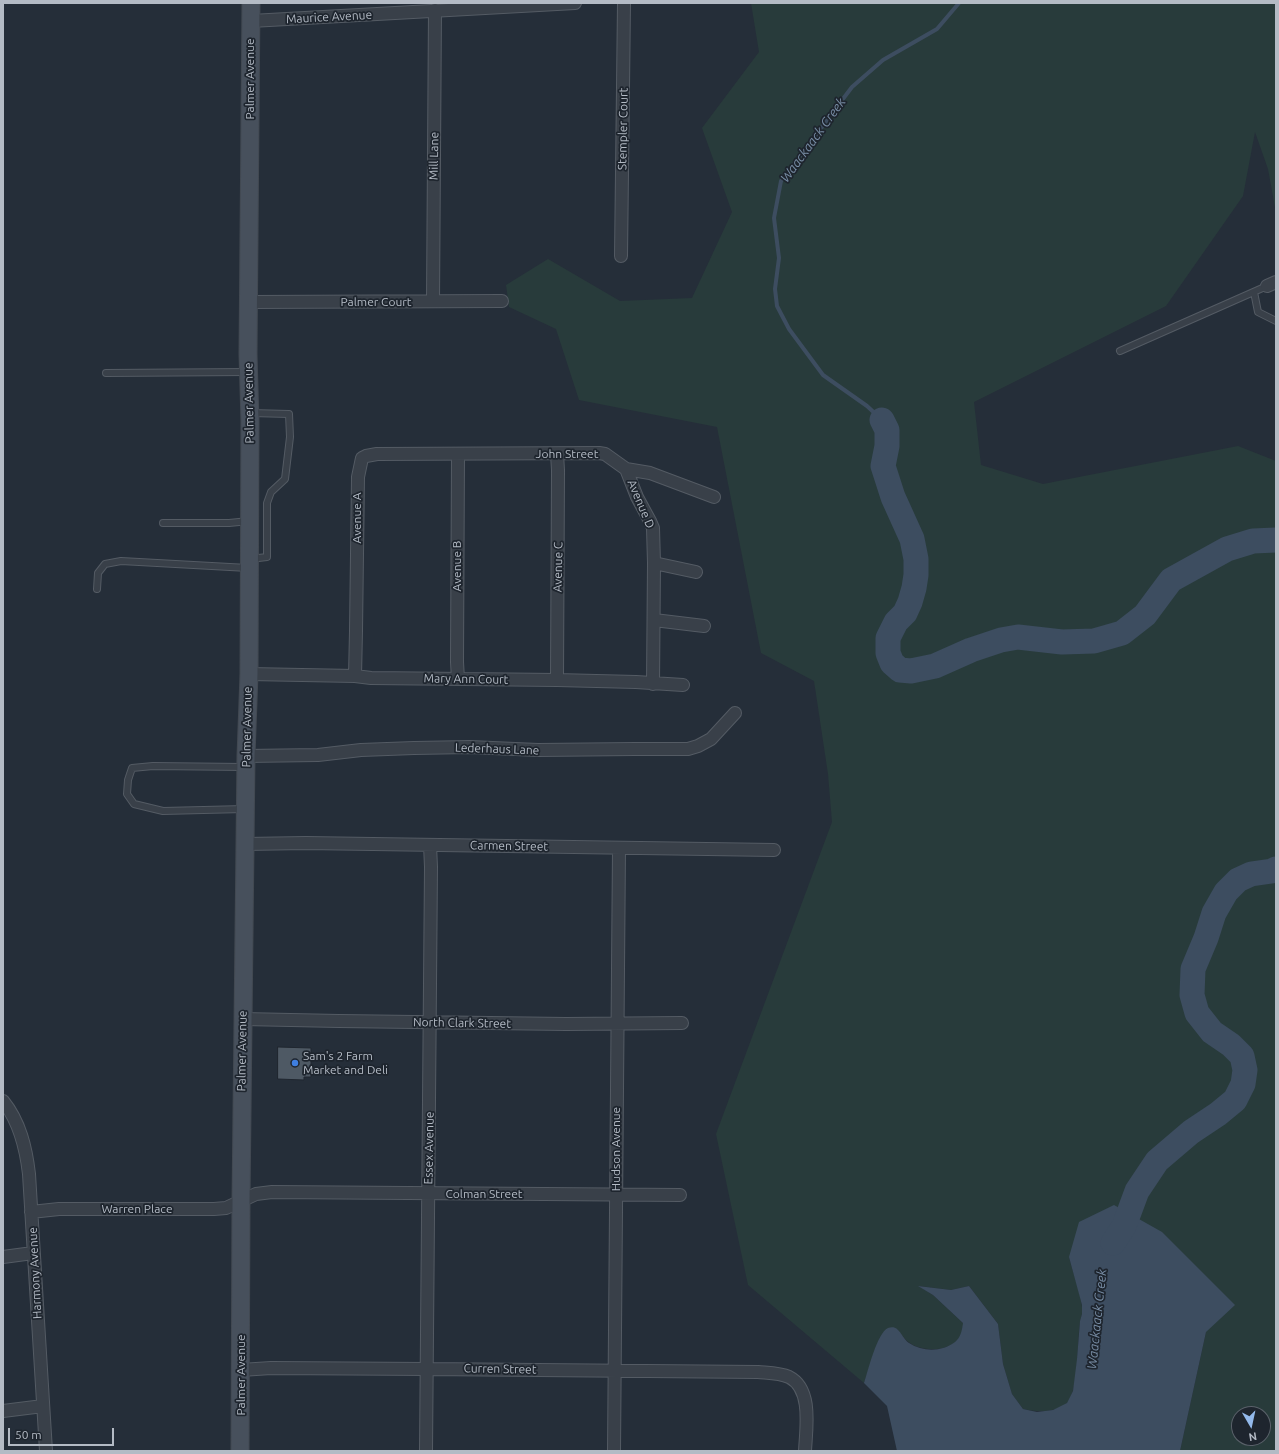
<!DOCTYPE html>
<style>
body{margin:0}
#map{position:relative;width:1279px;height:1454px;overflow:hidden;background:#252e39;font-family:Ubuntu,sans-serif}
canvas{display:block}
.frame{position:absolute;inset:0;border:4px solid #b4bbc5;pointer-events:none}
.north{position:absolute;left:1231px;top:1406px;width:40px;height:40px;box-sizing:border-box;background:#1e252e;border:1px solid #5a616a;border-radius:50%;rotate:171deg;font-size:11px;font-weight:700;line-height:16px;text-align:center;color:#b4bbc5}
.north::after{content:'';display:block;margin:auto;width:14px;height:18px;background:#93b9eb;clip-path:polygon(50% 0,100% 100%,50% 72%,0 100%)}
.scale{position:absolute;left:8px;top:1428px;width:106px;height:18px;box-sizing:border-box;border:2px solid #b4bbc5;border-top:0;padding-left:5px;font-size:12px;line-height:14px;white-space:nowrap;color:#b4bbc5;-webkit-text-stroke:3px #1e252e;paint-order:stroke}
</style>
<div id="map">
<canvas width="1279" height="1454"></canvas>
<div class="frame"></div>
<div class="north">N</div>
<div class="scale">50 m</div>
</div>
<script>
const ctx = document.querySelector('canvas').getContext('2d');
ctx.lineJoin = 'round';
function fill(path, color) { ctx.fillStyle = color; ctx.fill(path, 'evenodd'); }
function stroke(path, color, width, dash) { ctx.strokeStyle = color; ctx.lineWidth = width; ctx.lineCap = dash ? 'butt' : 'round'; ctx.setLineDash(dash || []); ctx.stroke(path); }
function write(font, color, halo, rows, align = 'center') {
  ctx.font = font + ' Ubuntu,sans-serif'; ctx.lineWidth = 3.5; ctx.setLineDash([]); ctx.textBaseline = 'middle'; ctx.strokeStyle = halo; ctx.fillStyle = color; for (const [text, x, y, turn = 0] of rows) {
    ctx.save(); ctx.translate(x, y); ctx.rotate((+turn || 0) * Math.PI / 180); ctx.textAlign = isNaN(turn) ? turn : align; if (halo) ctx.strokeText(text, 0, 0); ctx.fillText(text, 0, 0); ctx.restore();
  }
}
fill(new Path2D(`
 M751,3H1276V213L1268,169L1255,132L1243,196L1166,306L974,402L981,465L1043,484L1238,446L1276,461V1451H1180L1206,1332L1069,1257C1073,1273 1080,1291 1082,1307C1083,1313 1081,1317 1080,1322C1077,1340 1079,1391 1067,1403C1057,1413 1036,1412 1023,1409L1012,1394L1003,1364L998,1324L969,1286L951,1290L919,1286L933,1295L963,1323C963,1326 963,1329 962,1332C956,1352 924,1353 910,1343C905,1340 901,1334 897,1329L880,1337L864,1383L748,1285L716,1134L832,822L828,774L814,681L761,653L717,427L579,400L556,329L509,307L506,285L548,259L620,301L692,298L732,212L702,128L759,52ZM1239,1414H1263V1438H1239Z`), '#283b3b');
fill(new Path2D(`
 M1114,1205L1162,1232L1235,1305L1206,1332L1180,1451H897L887,1406L864,1383C868,1371 877,1333 888,1328C891,1327 895,1327 897,1329C902,1333 904,1340 909,1343C923,1352 942,1352 955,1342C961,1337 962,1330 963,1323L933,1295L918,1286L951,1290L969,1286L998,1324L1003,1364L1012,1394L1023,1409L1037,1412L1053,1410L1067,1403L1073,1391L1077,1359L1080,1321L1082,1314V1305L1069,1257L1079,1222Z`), '#3d4d60');
stroke(new Path2D(`
 M882,420L867,406L823,375L789,329L777,306L775,289L779,258L774,218L781,181L852,87L883,60L937,29L959,3`), '#3d4d60', 4);
stroke(new Path2D(`
 M882,420L887,430V446L883,466L893,497L912,539L916,559V575L914,588L910,602L905,613L896,622L888,638V653L892,663L900,670L911,671L935,666L971,650L1001,640L1018,637L1062,642L1094,641L1122,633L1145,615L1171,580L1227,549L1253,541L1276,540
 M1113,1243L1124,1226L1137,1191L1157,1161L1191,1132L1218,1114L1235,1100L1243,1084L1245,1070L1242,1056L1231,1045L1212,1032L1197,1013L1192,995L1193,969L1206,938L1214,913L1226,892L1238,880L1251,874L1272,871L1276,869`), '#3d4d60', 25);
const building = new Path2D(`
 M278,1047L311,1048V1077H304V1080L278,1079Z`);
fill(building, '#4e5964');
stroke(building, '#202730', 1);
const lane = new Path2D(`
 M1254,292L1258,312L1276,321
 M1120,351L1267,286
 M106,373L247,372
 M163,523H229L249,521
 M250,559L267,557V503L271,492L285,479L290,437L289,414L251,413
 M97,589L98,573L105,564L121,561L248,568
 M244,809L163,811L134,804L127,794L128,780L132,768L153,766L244,767`);
const street = new Path2D(`
 M251,21L575,3
 M621,256L624,3
 M1267,286L1276,282
 M433,301L435,10
 M249,302L502,301
 M626,469L637,497L650,521L653,528L654,563L653,684
 M654,563L696,572
 M654,620L704,626
 M249,674L355,676L371,678L557,680L636,682L683,685
 M355,676L356,631L358,477L362,458L366,456L377,454L599,453L605,454L626,469L650,473L714,497
 M458,679L457,662L458,454
 M557,680L558,470L557,454
 M246,756L318,755L361,750L414,748L470,747L538,750L635,749H688L698,746L711,739L735,713
 M245,844L306,843L774,850
 M243,1019L339,1021L566,1024L682,1023
 M3,1101C20,1122 26,1148 29,1174L46,1451
 M31,1212L59,1209H214L226,1208L256,1194L272,1192L680,1195
 M3,1257L33,1253
 M241,1370L271,1368L427,1369L758,1372C768,1373 780,1373 789,1377C813,1389 806,1429 805,1451
 M3,1411L43,1406
 M426,1451L431,867L430,845
 M614,1451L619,848`);
const secondary = new Path2D(`
 M240,1451L241,1201L246,756L249,674L250,422L248,354L251,3`);
stroke(lane, '#545b64', 8);
stroke(street, '#545b64', 14);
stroke(secondary, '#424952', 19);
stroke(lane, '#394049', 6);
stroke(street, '#394049', 12);
stroke(secondary, '#47505c', 17);
for (const [x, y, r, color] of [
 [295,1063,4,"#3f7fe0"]
]) { const dot = new Path2D(); dot.arc(x, y, r, 0, 2 * Math.PI); ctx.fillStyle = color; ctx.fill(dot); stroke(dot, '#1e252e', 1.5); }
write('12px', '#b4bbc5', '#1e252e', [
 ["Maurice Avenue",329,17,-3],
 ["Palmer Avenue",250,79,-90],
 ["Stempler Court",623,129,-89],
 ["Mill Lane",434,156,-89],
 ["Palmer Court",376,302],
 ["Palmer Avenue",249,403,-91],
 ["John Street",567,454],
 ["Avenue D",641,504,67],
 ["Avenue A",357,518,-90],
 ["Avenue B",457,566,-90],
 ["Avenue C",558,567,-89],
 ["Mary Ann Court",466,679,1],
 ["Palmer Avenue",247,727,-89],
 ["Lederhaus Lane",497,749,2],
 ["Carmen Street",509,846,1],
 ["North Clark Street",462,1023,1],
 ["Palmer Avenue",242,1051,-89],
 ["Essex Avenue",429,1148,-89],
 ["Hudson Avenue",616,1149,-90],
 ["Colman Street",484,1194],
 ["Warren Place",137,1209],
 ["Harmony Avenue",35,1273,-93],
 ["Curren Street",500,1369,1],
 ["Palmer Avenue",241,1375,-90]
]);
write('12px', '#b4bbc5', '#1e252e', [
 ["Sam's 2 Farm",303,1056],
 ["Market and Deli",303,1070]
], 'left');
write('italic 13px', '#788da5', '#1e252e', [
 ["Waackaack Creek",813,140,-54],
 ["Waackaack Creek",1097,1319,-84]
]);
</script>
